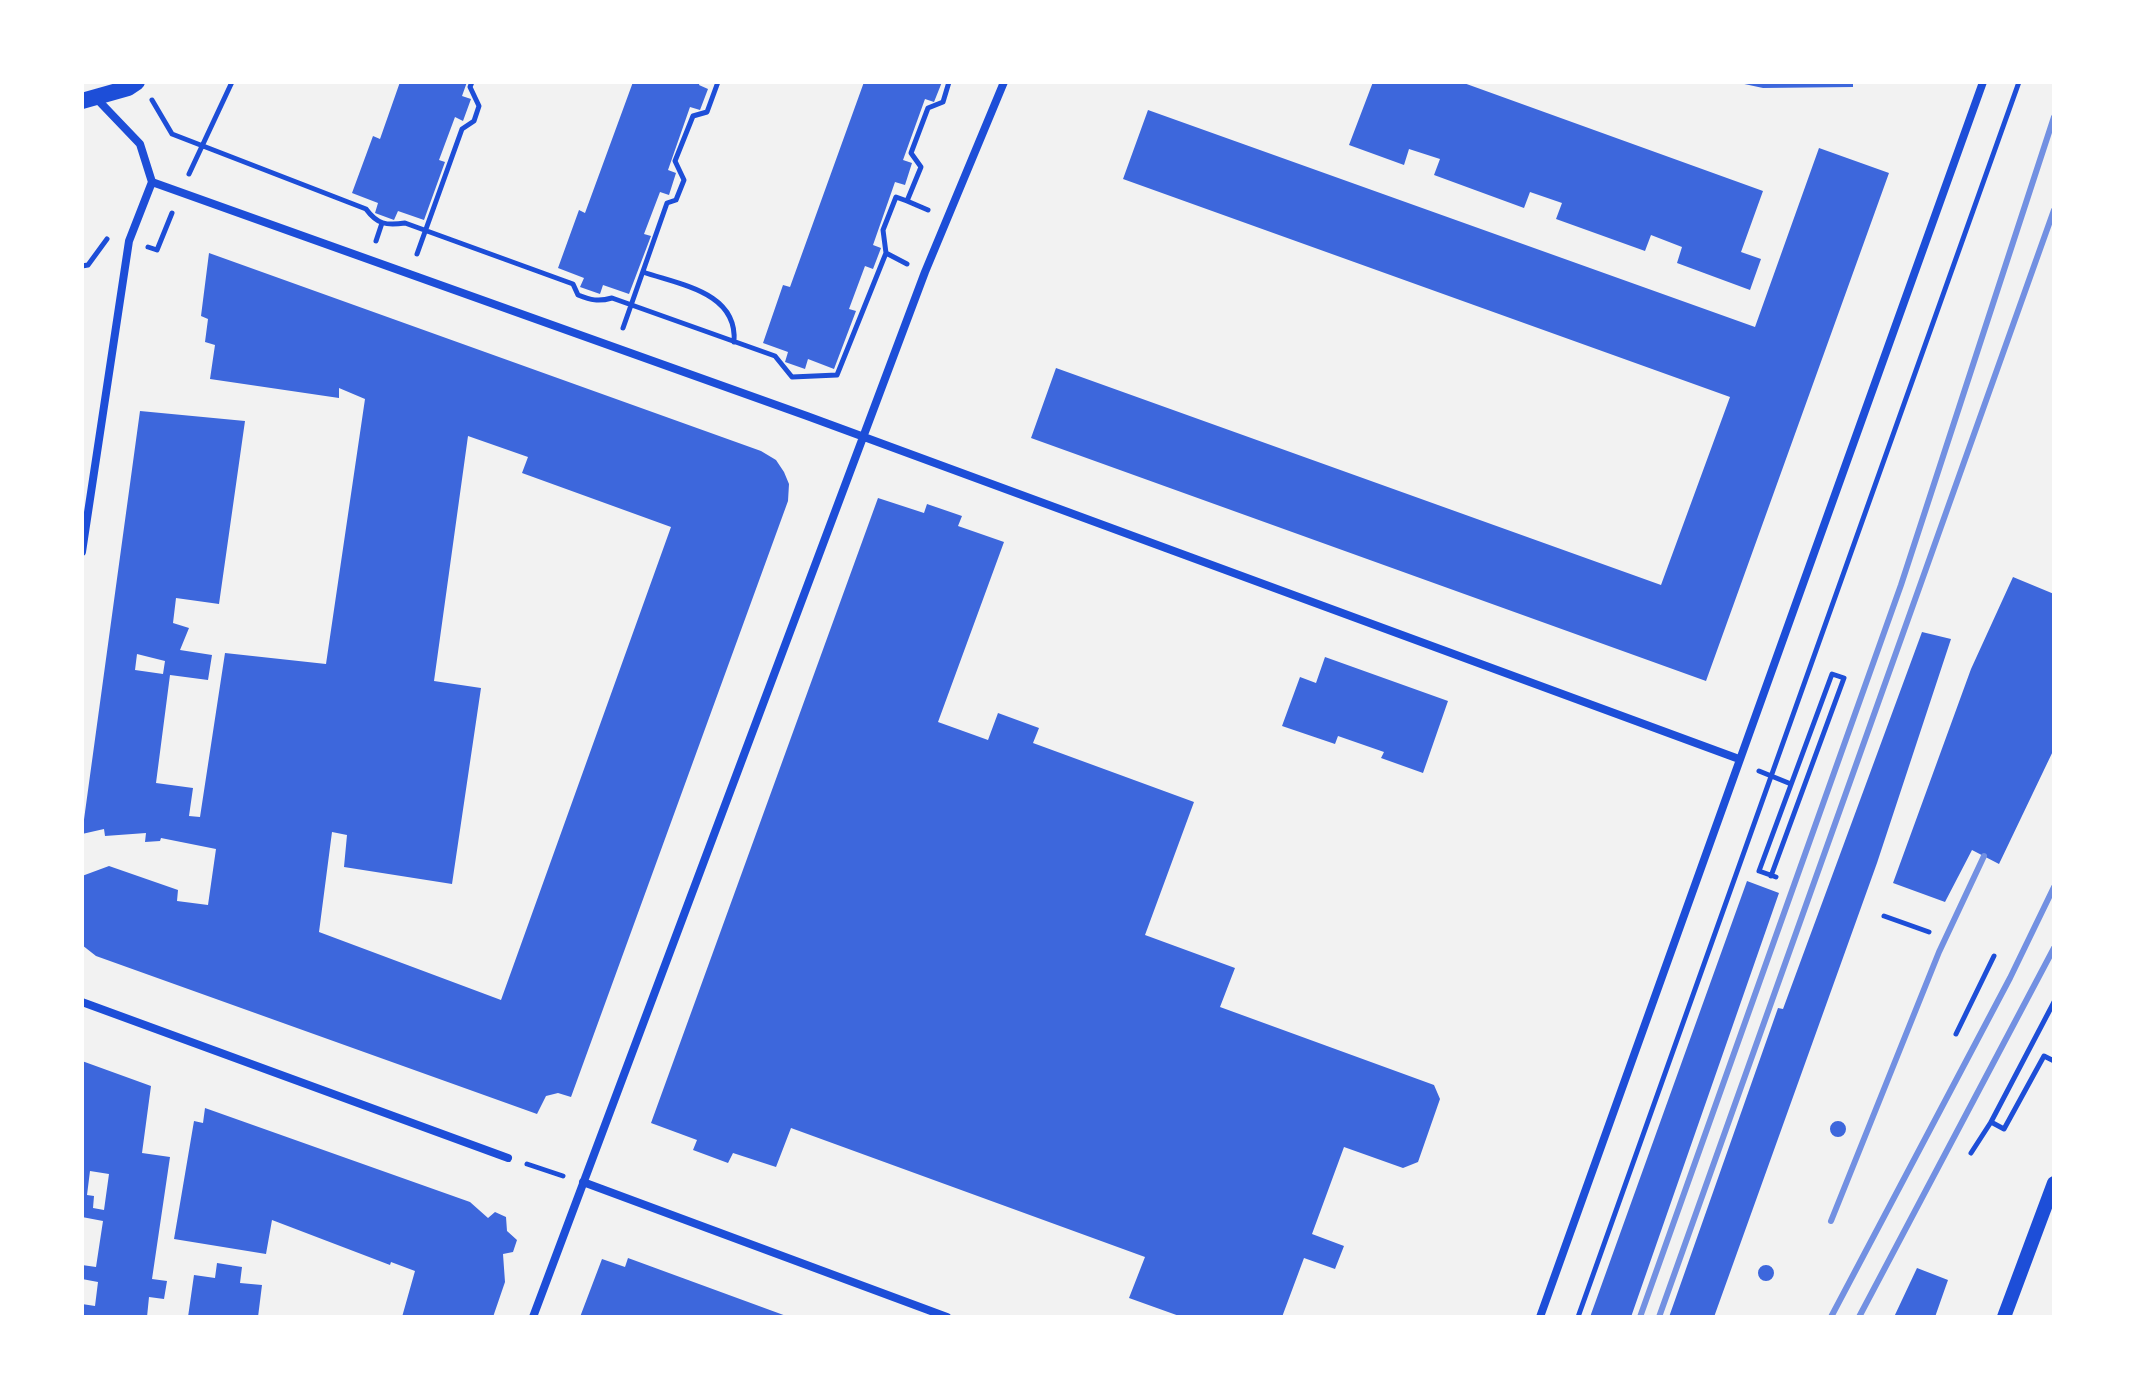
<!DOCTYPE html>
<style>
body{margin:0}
#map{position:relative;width:2136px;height:1399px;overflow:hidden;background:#f2f2f2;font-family:"Times New Roman",serif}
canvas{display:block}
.frame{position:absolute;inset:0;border:84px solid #fff;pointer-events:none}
</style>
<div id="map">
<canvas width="2136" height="1399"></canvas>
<div class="frame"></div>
</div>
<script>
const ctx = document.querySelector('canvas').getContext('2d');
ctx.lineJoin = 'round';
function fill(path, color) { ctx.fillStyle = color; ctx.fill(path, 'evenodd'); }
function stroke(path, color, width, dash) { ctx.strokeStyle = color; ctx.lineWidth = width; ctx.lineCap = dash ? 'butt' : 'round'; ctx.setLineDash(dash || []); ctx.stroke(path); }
fill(new Path2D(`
 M400,82H467L462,96L471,99L463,121L455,117L439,160L445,162L424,220L398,211L394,220L375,213L378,203L352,193L373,136L380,139Z
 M633,82H700L699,85L708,89L700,110L690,107L668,170L676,173L669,195L660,192L644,234L651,236L629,294L603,285L600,294L580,287L584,278L558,268L579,210L585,213Z
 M864,82H942L934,102L925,99L903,160L912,163L905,185L895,182L873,245L881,248L873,269L865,266L849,309L856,311L834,369L808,359L805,369L785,362L788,352L763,343L783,285L790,287Z
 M1373,82H1461L1763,191L1741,252L1761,259L1750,290L1677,263L1682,247L1651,235L1645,251L1556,219L1562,203L1530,192L1524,208L1434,175L1440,159L1409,149L1404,165L1349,145Z
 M1735,82H1853V87L1763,88Z
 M1148,110L1755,327L1819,148L1889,173L1706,681L1031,438L1056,368L1661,585L1730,397L1123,179Z
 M209,253L761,451L776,460L784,472L789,484L788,501L571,1097L558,1093L546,1096L537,1114L96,956L82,945V876L109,866L178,890L177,901L208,905L216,849L161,838L160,841L145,842L146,833L105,836L104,829L82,834L140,411L245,421L219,604L176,598L173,623L189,628L180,650L212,655L208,680L170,675L156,783L193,788L189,816L200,817L225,653L326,664L365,399L339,388V398L210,379L215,345L205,342L208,319L201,316ZM468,436L528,457L522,473L671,527L501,1000L319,932L332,832L347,835L344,867L452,884L481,688L434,681ZM137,654L165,661L163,674L135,670Z
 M878,498L924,513L927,504L962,516L958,526L1004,542L938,722L988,740L998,713L1039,728L1033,743L1194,802L1145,935L1235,968L1220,1007L1434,1085L1440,1099L1418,1162L1403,1168L1344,1147L1312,1234L1344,1246L1335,1269L1304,1258L1282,1317H1182L1129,1298L1145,1257L791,1128L776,1167L733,1153L728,1163L693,1150L697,1140L651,1123Z
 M2013,577L2054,594V749L1999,864L1972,850L1945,902L1893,883L1971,669Z
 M1922,632L1951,639L1877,863L1714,1317H1669L1778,1008L1783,1009Z
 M1325,657L1448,701L1423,773L1381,758L1384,752L1338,736L1335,744L1282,726L1300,677L1316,683Z
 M1747,881L1779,893L1631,1317H1590Z
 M82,1061L151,1086L142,1153L170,1157L152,1279L167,1281L164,1299L149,1297L147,1317L82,1316V1304L95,1306L98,1282L82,1279V1265L96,1267L103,1221L82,1217ZM90,1171L109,1174L104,1210L93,1208L94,1196L87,1195Z
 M205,1108L470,1202L488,1218L495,1212L506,1217L507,1231L517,1240L513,1252L503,1254L505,1282L493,1317H402L415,1271L391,1262L390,1265L272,1220L266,1254L174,1239L194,1121L203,1123Z
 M1830 1129a8 8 0 1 1 16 0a8 8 0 1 1-16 0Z
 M628,1258L789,1317H580L602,1259L625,1267Z
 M217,1263L242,1267L240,1283L262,1285L258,1317H188L194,1275L215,1278Z
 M1758 1273a8 8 0 1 1 16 0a8 8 0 1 1-16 0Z
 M1917,1268L1948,1280L1935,1317H1894Z`), '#3d67dc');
stroke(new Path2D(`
 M152,100L172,134L366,209C377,224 386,226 405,223L573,284L578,295C591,300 598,302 612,298L775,356L792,377L837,375L886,253L883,230L896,197L907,201L921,167L911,153L928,108L943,102L949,82
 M189,174L232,82
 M907,201L928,210
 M376,241L382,223
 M148,247L157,250L172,213
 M886,253L907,264
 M417,254L462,129L474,121L479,106L470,87L472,82
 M82,266L88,265L107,239
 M643,272C680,285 738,292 734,342
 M623,328L667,203L676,200L684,180L675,161L693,116L707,112L718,82
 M1759,771L1791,784
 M1771,876L1844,678L1832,674L1759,871L1776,877
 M1884,916L1929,932
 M2054,1002L1991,1122L2004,1129L2044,1056L2054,1061
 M1956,1034L1994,956
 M1971,1153L1991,1122
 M527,1164L563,1176
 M1578,1317L2019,82`), '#1d4ed8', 5);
stroke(new Path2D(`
 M96,98L140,144L152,182L807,416L1739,759
 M82,552L129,241L152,182
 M82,1002L508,1158
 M583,1182L947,1317
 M533,1317L925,272L1004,82
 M1540,1317L1983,82`), '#1d4ed8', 8);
stroke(new Path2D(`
 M2004,1317L2054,1183`), '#1d4ed8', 14);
stroke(new Path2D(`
 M82,101L128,88L137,82`), '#1d4ed8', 16);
stroke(new Path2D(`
 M1831,1221L1939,952L1984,856
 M1640,1317L1901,585L2054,117
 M1659,1317L2054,210
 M1831,1317L2010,978L2054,887
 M1859,1317L2054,948`), '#7290e2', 6);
</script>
